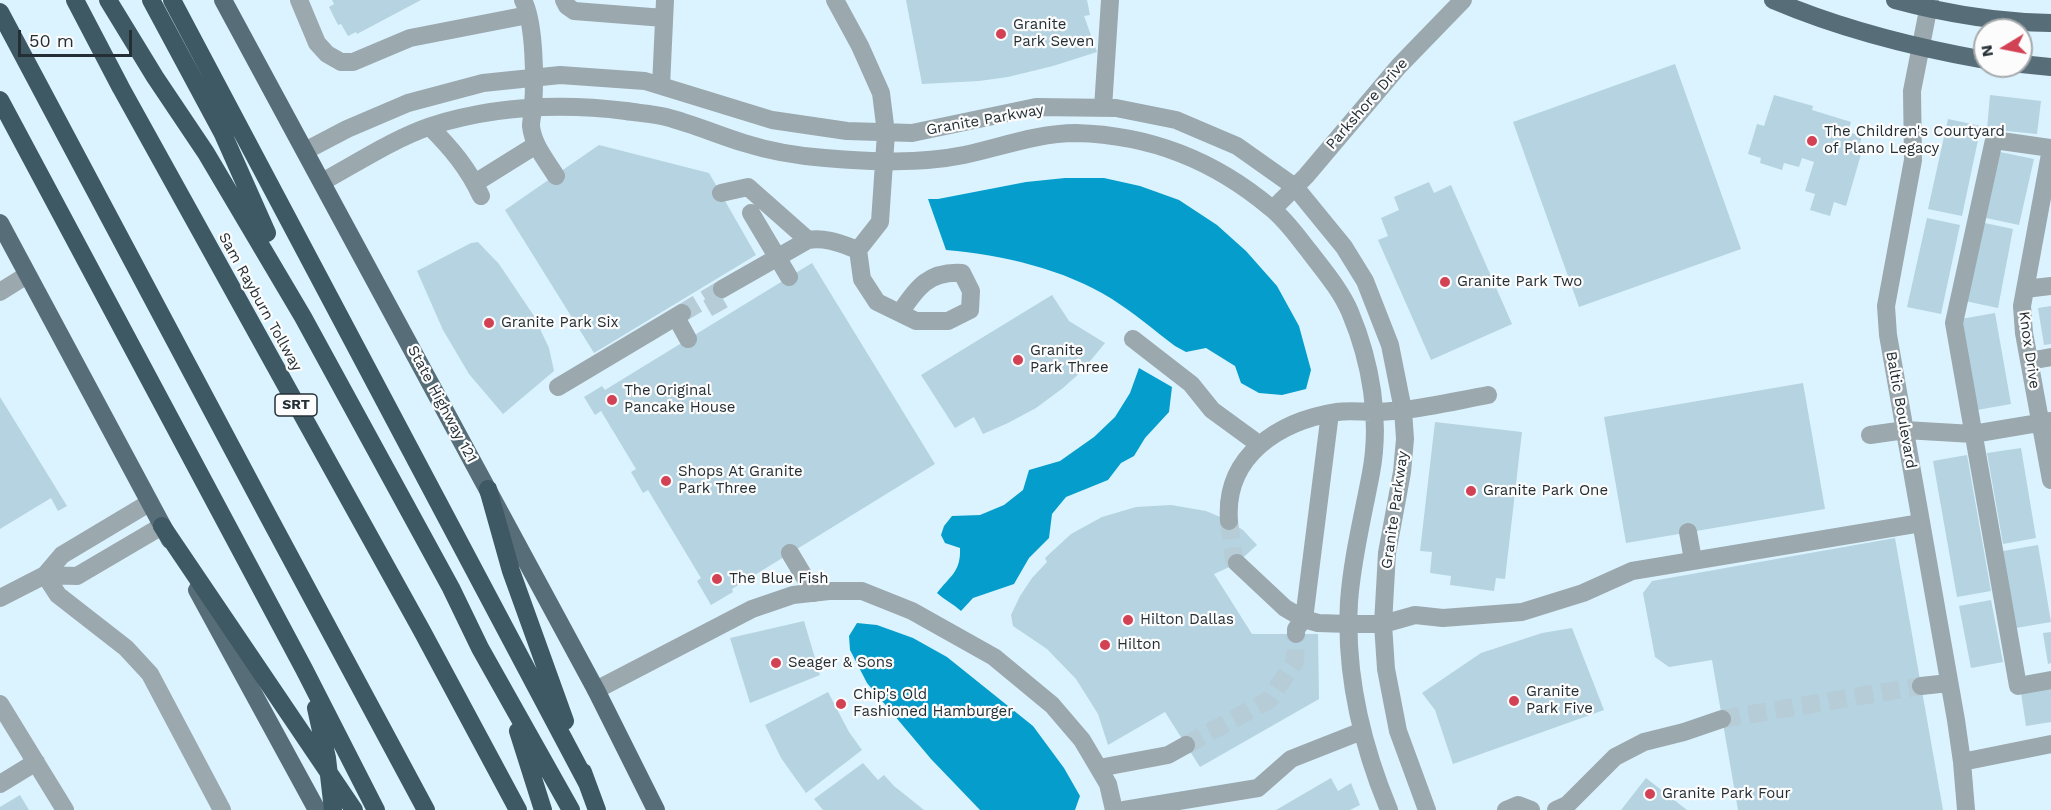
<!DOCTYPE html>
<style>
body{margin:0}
#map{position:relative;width:2051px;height:810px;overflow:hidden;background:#dbf3ff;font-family:"Work Sans",sans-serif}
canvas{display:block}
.north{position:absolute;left:1973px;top:18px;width:60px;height:60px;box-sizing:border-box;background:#fcfcfc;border:2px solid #a6aaac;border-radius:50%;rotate:260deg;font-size:16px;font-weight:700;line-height:24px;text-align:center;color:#242f35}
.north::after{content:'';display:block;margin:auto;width:21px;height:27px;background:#d24254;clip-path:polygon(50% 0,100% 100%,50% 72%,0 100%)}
.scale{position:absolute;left:18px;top:30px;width:114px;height:27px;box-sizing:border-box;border:3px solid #242f35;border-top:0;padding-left:8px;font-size:18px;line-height:21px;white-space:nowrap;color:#242f35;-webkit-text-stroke:4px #fcfcfc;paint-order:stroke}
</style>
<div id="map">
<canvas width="2051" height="810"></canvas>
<div class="north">N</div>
<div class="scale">50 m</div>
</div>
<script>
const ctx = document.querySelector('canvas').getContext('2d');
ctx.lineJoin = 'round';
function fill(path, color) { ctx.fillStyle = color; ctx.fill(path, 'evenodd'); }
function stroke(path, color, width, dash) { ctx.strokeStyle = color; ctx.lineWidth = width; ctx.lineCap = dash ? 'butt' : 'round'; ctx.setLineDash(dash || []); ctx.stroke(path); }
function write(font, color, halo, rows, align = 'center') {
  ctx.font = font + ' "Work Sans",sans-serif'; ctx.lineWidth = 4.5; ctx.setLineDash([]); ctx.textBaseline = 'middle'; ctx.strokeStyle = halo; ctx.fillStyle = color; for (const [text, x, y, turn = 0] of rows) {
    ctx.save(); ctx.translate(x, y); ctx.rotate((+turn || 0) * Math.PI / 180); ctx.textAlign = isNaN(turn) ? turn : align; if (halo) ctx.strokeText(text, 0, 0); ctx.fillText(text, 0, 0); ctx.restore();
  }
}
fill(new Path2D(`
 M1065,178H1104L1140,186L1179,200L1217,225L1246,251L1277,286L1299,326L1311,370L1306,389L1282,395L1259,393L1241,383L1235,366L1206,348L1186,352L1175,346C1154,330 1134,313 1112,299C1064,269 1003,255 946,250L928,199H938L1026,182Z
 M1139,368L1172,387L1169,412L1145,438L1134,456L1121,463L1108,480L1066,497L1052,514L1049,538L1029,558L1014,584L973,598L961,611C952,603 945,600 937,593C950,576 961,572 960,548L945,543L941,535L944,526L952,516L980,515L1004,505L1023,490L1029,470L1060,461L1094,437L1115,417L1130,393Z
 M857,623L877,625L913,638L947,657L1033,726L1064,768L1080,796L1075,810H980L931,759L867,683L850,650L849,636Z`), '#059ecc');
fill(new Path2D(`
 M332,0H421L357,34L356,32L348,36L341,24L338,25L329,7L334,4Z
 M906,0H1087L1090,15L1084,16L1097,52L1053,66L1008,77L979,81L922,84Z
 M1675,64L1741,249L1579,307L1513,122Z
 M1774,95L1813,106L1812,110L1851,122L1848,132L1862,136L1858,150L1862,151L1846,206L1834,202L1830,216L1810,210L1815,194L1805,191L1814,162L1802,158L1799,167L1784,163L1782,170L1760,163L1761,158L1748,154L1757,124L1764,126Z
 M1990,95L2041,101L2037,134L1987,129Z
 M1948,119L1981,126L1962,216L1928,209Z
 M599,145L709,173L756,255L594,353L505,210Z
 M2000,152L2034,159L2019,225L1986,218Z
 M1429,182L1434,193L1451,185L1512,324L1431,360L1378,240L1388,236L1381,218L1399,210L1394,197Z
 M1927,218L1960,225L1941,314L1907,307Z
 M1980,222L2013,229L1998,308L1965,301Z
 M478,242L499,264L534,316L549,348L554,371L503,414L469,374L443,330L417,271L471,243Z
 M812,263L935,464L732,589L733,592L711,605L697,581L701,578L648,490L643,493L631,472L636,469L601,411L595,415L584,397L602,386L605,390Z
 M1052,295L1069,321L1105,343L1082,371L1063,388L1036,408L1008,423L983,434L974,417L955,428L921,375Z
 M2051,306V344L2044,345L2038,308Z
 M1995,313L2011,404L1977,410L1961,319Z
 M1803,383L1825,509L1626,543L1604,417Z
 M0,397L67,506L58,511L51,498L0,529Z
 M1435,422L1522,432L1505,579L1496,578L1494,591L1450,585L1451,576L1430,573L1432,552L1420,551Z
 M2021,448L2036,538L2003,544L1987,453Z
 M1967,455L1991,591L1957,597L1933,461Z
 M1171,505L1206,511L1225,519L1243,530L1257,545L1236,564L1214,574L1252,634H1318L1319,699L1200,767L1165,712L1108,745L1098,714L1076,679L1047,649L1013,626L1011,615L1020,596L1032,578L1047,562L1045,558L1071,534L1102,517L1136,507Z
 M1895,538L1943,810H1738L1712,660L1669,667L1655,657L1643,593L1652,581Z
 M2038,545L2051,622L2016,628L2003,551Z
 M1991,600L2003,662L1971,668L1959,606Z
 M804,621L820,675L750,703L730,638Z
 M1572,628L1604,710L1453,764L1435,710L1422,693L1481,653L1542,633Z
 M2051,632V663L2048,664L2043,633Z
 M2051,688V722L2026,726L2021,693Z
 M828,692L849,732L862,750L806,793L781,758L765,725Z
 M863,763L878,780L884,775L894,786L924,810H823L814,799Z
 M1331,778L1338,791L1351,783L1360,805L1350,810H1276Z
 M1646,778L1687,810H1621Z
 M20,795L29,810H0V807Z`), '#b5d3e1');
stroke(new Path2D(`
 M711,296L723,317
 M682,313L722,289
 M1229,521L1234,560L1237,563
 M1722,719L1921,686
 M1186,745L1269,700L1295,662L1296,634`), '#b6ccd7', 18, [18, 9]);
stroke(new Path2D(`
 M299,0L317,43L327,54L341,62H353L410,38L528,15
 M523,0C535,23 535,81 533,107C533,113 531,120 531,126C533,145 546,160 556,176
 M564,0L567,6L574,11L664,18
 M1930,0L1912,91L1913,160L1886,306L1888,335L1956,720L1962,762L1966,810
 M661,86L665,0
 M1103,108L1110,0
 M430,127C451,148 468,168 481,196
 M2051,148L1994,140L1954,323L2018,686L2051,680
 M2051,149L2022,306L2024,333L2051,480
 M305,151L347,129L408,103L483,83L560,75L645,81L772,120L847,131L912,133L1036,107L1116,108L1176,120L1237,146L1295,187L1344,247L1365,281L1390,345L1403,410L1405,439L1402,472L1387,553L1383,624L1386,669L1398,731L1427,810
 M322,182C357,163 393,139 431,126C494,106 561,103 626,111C639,113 654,114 666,117C693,124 718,135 744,143C769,151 799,156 825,158C871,162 919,164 964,155C1001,147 1038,133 1076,133C1151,135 1214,160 1271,208C1286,220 1297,236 1309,251C1324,271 1340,289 1350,312C1371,362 1381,420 1371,473C1363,516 1352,559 1349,602C1345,673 1362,745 1389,810
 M475,183L536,145
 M721,193L748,187L808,240
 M1273,209L1306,176L1399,66L1463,0
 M751,213L789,277
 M858,250L862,279L877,302L916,321H948L970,310L971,291L962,273C929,271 917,287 900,313
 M722,289L808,240C826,237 841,244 858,250L880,222L886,133L881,93L860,46L835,0
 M2025,289L2051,286
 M0,292L27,275
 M676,317L688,339
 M1133,339L1191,384L1212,410L1260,445
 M2029,361L2051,357
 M558,387L682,313
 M1870,435L1905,430L1973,434L2051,421
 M1229,521C1224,455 1280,421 1337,412C1349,410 1362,412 1374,412C1383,412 1393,411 1402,410C1431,407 1460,400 1488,395
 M1688,532L1693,560
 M790,553L814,593
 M1237,563L1285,608L1304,619L1318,623L1349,624H1383L1415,615L1443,618L1522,612L1583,593L1632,571L1921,523
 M45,575L58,595L126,648L150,674L222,810
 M45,575L77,576L162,526
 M0,598L45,575L62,555L149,503
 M1296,634V629L1304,619L1330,413
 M1921,686L1949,683
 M596,690L752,609L793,595L829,591H862L912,611L994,657L1052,705L1082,740L1108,784L1114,810
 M0,704L65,810
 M1962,762L2051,744
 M1099,768L1168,755L1186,745
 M0,784L36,762
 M1124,810L1258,788L1291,759L1362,731
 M1506,810L1518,805L1531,810
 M1556,810L1567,805L1615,757L1644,742L1684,732L1722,719`), '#9ba8ae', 18);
stroke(new Path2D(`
 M223,0L596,690L656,810
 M1773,0C1841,29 1912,47 1985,60
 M1895,0C1947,14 1998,22 2051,23
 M2021,64L2051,67
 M0,223L170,540
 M197,590L317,810`), '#576d78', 18);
stroke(new Path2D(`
 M75,0L121,88L422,631L518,810
 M108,0L155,77L206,153L303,317L451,588L480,648L571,810
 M151,0L223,134L267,233
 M172,0L587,783
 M0,12C143,278 282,545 426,810
 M0,100L304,669L376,810
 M488,489L511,571L565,721
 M162,526L354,810
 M316,708L327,758L333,810
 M518,731L543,810
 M583,772L597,810`), '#3e5864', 18);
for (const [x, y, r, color] of [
 [1001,34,6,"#d24254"],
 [1812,141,6,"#d24254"],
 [1445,282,6,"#d24254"],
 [489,323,6,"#d24254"],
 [1018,360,6,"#d24254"],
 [612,400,6,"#d24254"],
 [666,481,6,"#d24254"],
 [1471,491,6,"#d24254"],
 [717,579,6,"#d24254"],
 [1128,620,6,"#d24254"],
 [1105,645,6,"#d24254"],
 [776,663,6,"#d24254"],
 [1514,701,6,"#d24254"],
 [841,704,6,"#d24254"],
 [1650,794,6,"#d24254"]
]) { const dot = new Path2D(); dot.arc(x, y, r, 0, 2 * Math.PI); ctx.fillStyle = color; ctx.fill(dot); stroke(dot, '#fcfcfc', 2); }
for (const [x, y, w] of [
 [296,405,42]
]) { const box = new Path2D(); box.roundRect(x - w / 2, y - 11, w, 22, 4.5); ctx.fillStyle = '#fcfcfc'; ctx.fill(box); stroke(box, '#242f35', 1.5); }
write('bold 14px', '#242f35', null, [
 ["SRT",296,405]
]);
write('15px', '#242f35', '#fcfcfc', [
 ["Granite",1013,25],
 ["Park Seven",1013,42],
 ["The Children's Courtyard",1824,132],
 ["of Plano Legacy",1824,149],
 ["Granite Park Two",1457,282],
 ["Granite Park Six",501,323],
 ["Granite",1030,351],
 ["Park Three",1030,368],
 ["The Original",624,391],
 ["Pancake House",624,408],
 ["Shops At Granite",678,472],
 ["Park Three",678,489],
 ["Granite Park One",1483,491],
 ["The Blue Fish",729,579],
 ["Hilton Dallas",1140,620],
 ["Hilton",1117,645],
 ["Seager & Sons",788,663],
 ["Granite",1526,692],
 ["Park Five",1526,709],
 ["Chip's Old",853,695],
 ["Fashioned Hamburger",853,712],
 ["Granite Park Four",1662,794]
], 'left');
write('15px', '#242f35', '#fcfcfc', [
 ["Parkshore Drive",1367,104,-49],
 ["Granite Parkway",985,120,-10],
 ["Sam Rayburn Tollway",260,302,61],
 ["Knox Drive",2029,350,82],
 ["State Highway 121",442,404,62],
 ["Baltic Boulevard",1901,410,80],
 ["Granite Parkway",1395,510,-82]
]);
</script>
